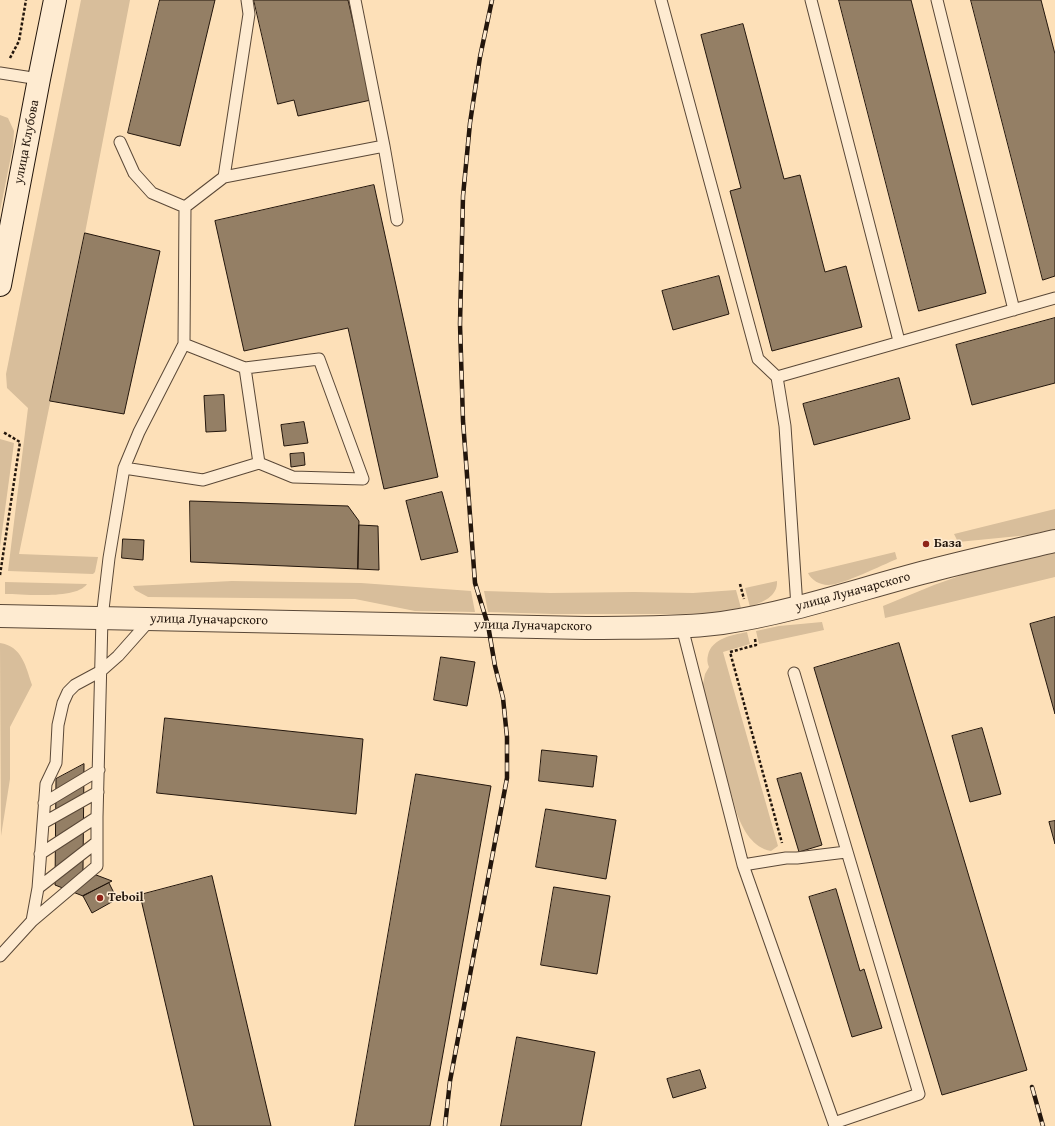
<!DOCTYPE html>
<meta charset="utf-8">
<style>
body{margin:0}
canvas{display:block;background:#fde0b8}
</style>
<canvas width="1055" height="1126"></canvas>
<script>
const ctx = document.querySelector('canvas').getContext('2d');
ctx.lineJoin = 'round';
function fill(path, color) { ctx.fillStyle = color; ctx.fill(path, 'evenodd'); }
function stroke(path, color, width, dash) { ctx.strokeStyle = color; ctx.lineWidth = width; ctx.lineCap = dash ? 'butt' : 'round'; ctx.setLineDash(dash || []); ctx.stroke(path); }
function write(font, color, halo, rows, align = 'center') {
  ctx.font = font + ' "Gentium Book Plus",serif'; ctx.lineWidth = 3; ctx.setLineDash([]); ctx.textBaseline = 'middle'; ctx.strokeStyle = halo; ctx.fillStyle = color; for (const [text, x, y, turn = 0] of rows) {
    ctx.save(); ctx.translate(x, y); ctx.rotate((+turn || 0) * Math.PI / 180); ctx.textAlign = isNaN(turn) ? turn : align; if (halo) ctx.strokeText(text, 0, 0); ctx.fillText(text, 0, 0); ctx.restore();
  }
}
fill(new Path2D(`
 M81,0H130L85,233L19,554L98,557L95,572L93,574L8,571L28,408L7,388L6,374Z
 M0,115L8,118L14,131L13,146L0,211Z
 M0,439L14,443L0,547Z
 M1055,509V529L1029,535L958,542L954,534Z
 M895,552L897,559C882,565 843,585 828,585C820,585 811,580 808,573Z
 M1055,552V577L885,618L883,606L934,585L965,574Z
 M232,581L361,583L471,591L475,612L415,611L355,599L148,597L135,590L133,586Z
 M777,581C778,597 762,602 750,607L745,588Z
 M5,582L87,584C76,600 23,594 5,594Z
 M736,590L741,608L712,613L681,614H553L488,612L484,591L550,593L634,592L693,593Z
 M822,622L824,630L759,644L756,631L779,626Z
 M747,632L750,644L723,652L778,846L771,851C753,848 743,830 737,814L702,689L705,674L709,667C707,663 707,659 708,655C712,638 733,635 747,632Z
 M0,643C22,646 26,667 32,685L10,727V779L1,836Z`), '#d8be9b');
const building = new Path2D(`
 M160,0H215L180,146L128,133Z
 M254,0H348L371,100L298,116L294,100L278,104Z
 M839,0H911L986,293L919,311Z
 M971,0H1041L1055,54V276L1043,280Z
 M743,24L784,179L800,175L825,272L846,266L862,327L772,351L730,191L741,188L701,35Z
 M374,185L438,477L384,489L348,328L244,351L215,221Z
 M85,233L160,251L124,414L50,401Z
 M719,276L729,314L673,330L662,291Z
 M1055,318V383L972,405L956,345Z
 M899,378L910,419L814,445L803,404Z
 M224,395L226,431L206,432L204,396Z
 M304,422L308,443L284,446L281,425Z
 M304,453L305,465L291,467L290,454Z
 M442,492L458,552L421,560L406,501Z
 M190,501L348,506L359,521L358,569L191,562Z
 M359,525L378,526L379,570L358,569Z
 M123,539L144,540L143,560L122,558Z
 M1055,617V714L1030,624Z
 M899,643L1027,1070L942,1095L814,668Z
 M441,657L475,662L467,706L434,700Z
 M165,718L363,739L356,814L157,793Z
 M982,728L1001,794L970,802L952,736Z
 M542,750L597,756L593,787L539,781Z
 M84,764L83,870L112,881L83,896L55,885L56,779Z
 M801,773L822,845L799,852L777,779Z
 M416,774L491,786L430,1126H355Z
 M546,809L616,820L606,879L536,867Z
 M1055,821V844L1049,822Z
 M212,876L271,1126H194L140,895Z
 M109,883L117,899L92,913L83,896Z
 M554,887L610,896L597,974L541,965Z
 M836,889L860,971L864,969L882,1028L852,1037L809,897Z
 M517,1037L595,1052L581,1126H501Z
 M700,1070L706,1088L673,1098L667,1079Z`);
fill(building, '#947f65');
stroke(building, '#23160c', 1);
const lane = new Path2D(`
 M355,0L384,146L397,220
 M661,0L758,359L777,377
 M811,0L899,341
 M937,0L1014,310
 M0,73L39,79
 M224,177L384,146
 M185,207L224,177L249,14L247,0
 M245,368L319,359L363,479L293,477L259,463
 M124,468L203,480L259,463L245,368L184,344
 M797,607L785,426L777,377L1055,298
 M682,627L743,865L835,1126
 M794,673L919,1094L834,1123
 M44,803L99,770
 M43,823L98,792
 M40,854L97,817
 M743,865L786,858H797L846,852
 M38,888L97,842
 M32,921L38,888L46,784L56,763L58,725L63,703L68,692L75,685L101,671L118,656L150,620
 M0,956L32,921L97,866V817L102,618L109,558L124,468L139,432L184,344L185,207L152,193L134,173L120,142`);
const street = new Path2D(`
 M0,616L586,628C631,627 677,629 722,623C796,612 865,587 937,569C976,559 1016,550 1055,541`);
const secondary = new Path2D(`
 M0,285L39,79L55,0`);
stroke(lane, '#5a4837', 13);
stroke(street, '#5a4837', 24);
stroke(secondary, '#23160c', 24);
stroke(new Path2D(`
 M10,58L19,41L26,0
 M0,575L20,442L3,432
 M740,584L744,599
 M755,639L756,645L730,652L782,843`), '#23160c', 2.5, [3, 2]);
stroke(lane, '#feebd1', 11);
stroke(street, '#feebd1', 22);
stroke(secondary, '#feebd1', 22);
const rail = new Path2D(`
 M1032,1087L1043,1126
 M445,1126L450,1081L507,778V737L503,698L495,666L488,625L475,583L463,421L460,324L463,196L470,123L480,57L492,0`);
stroke(rail, '#23160c', 4.5);
stroke(rail, '#feebd1', 3, [9]);
for (const [x, y, r, color] of [
 [926,544,4,"#8f2418"],
 [100,898,4,"#8f2418"]
]) { const dot = new Path2D(); dot.arc(x, y, r, 0, 2 * Math.PI); ctx.fillStyle = color; ctx.fill(dot); stroke(dot, '#feebd1', 1.5); }
write('13px', '#23160c', '#feebd1', [
 ["улица Клубова",27,142,-79],
 ["улица Луначарского",853,592,-15],
 ["улица Луначарского",209,620,1],
 ["улица Луначарского",533,626,1]
]);
write('bold 13px', '#23160c', '#feebd1', [
 ["База",934,544],
 ["Teboil",108,898]
], 'left');
</script>
